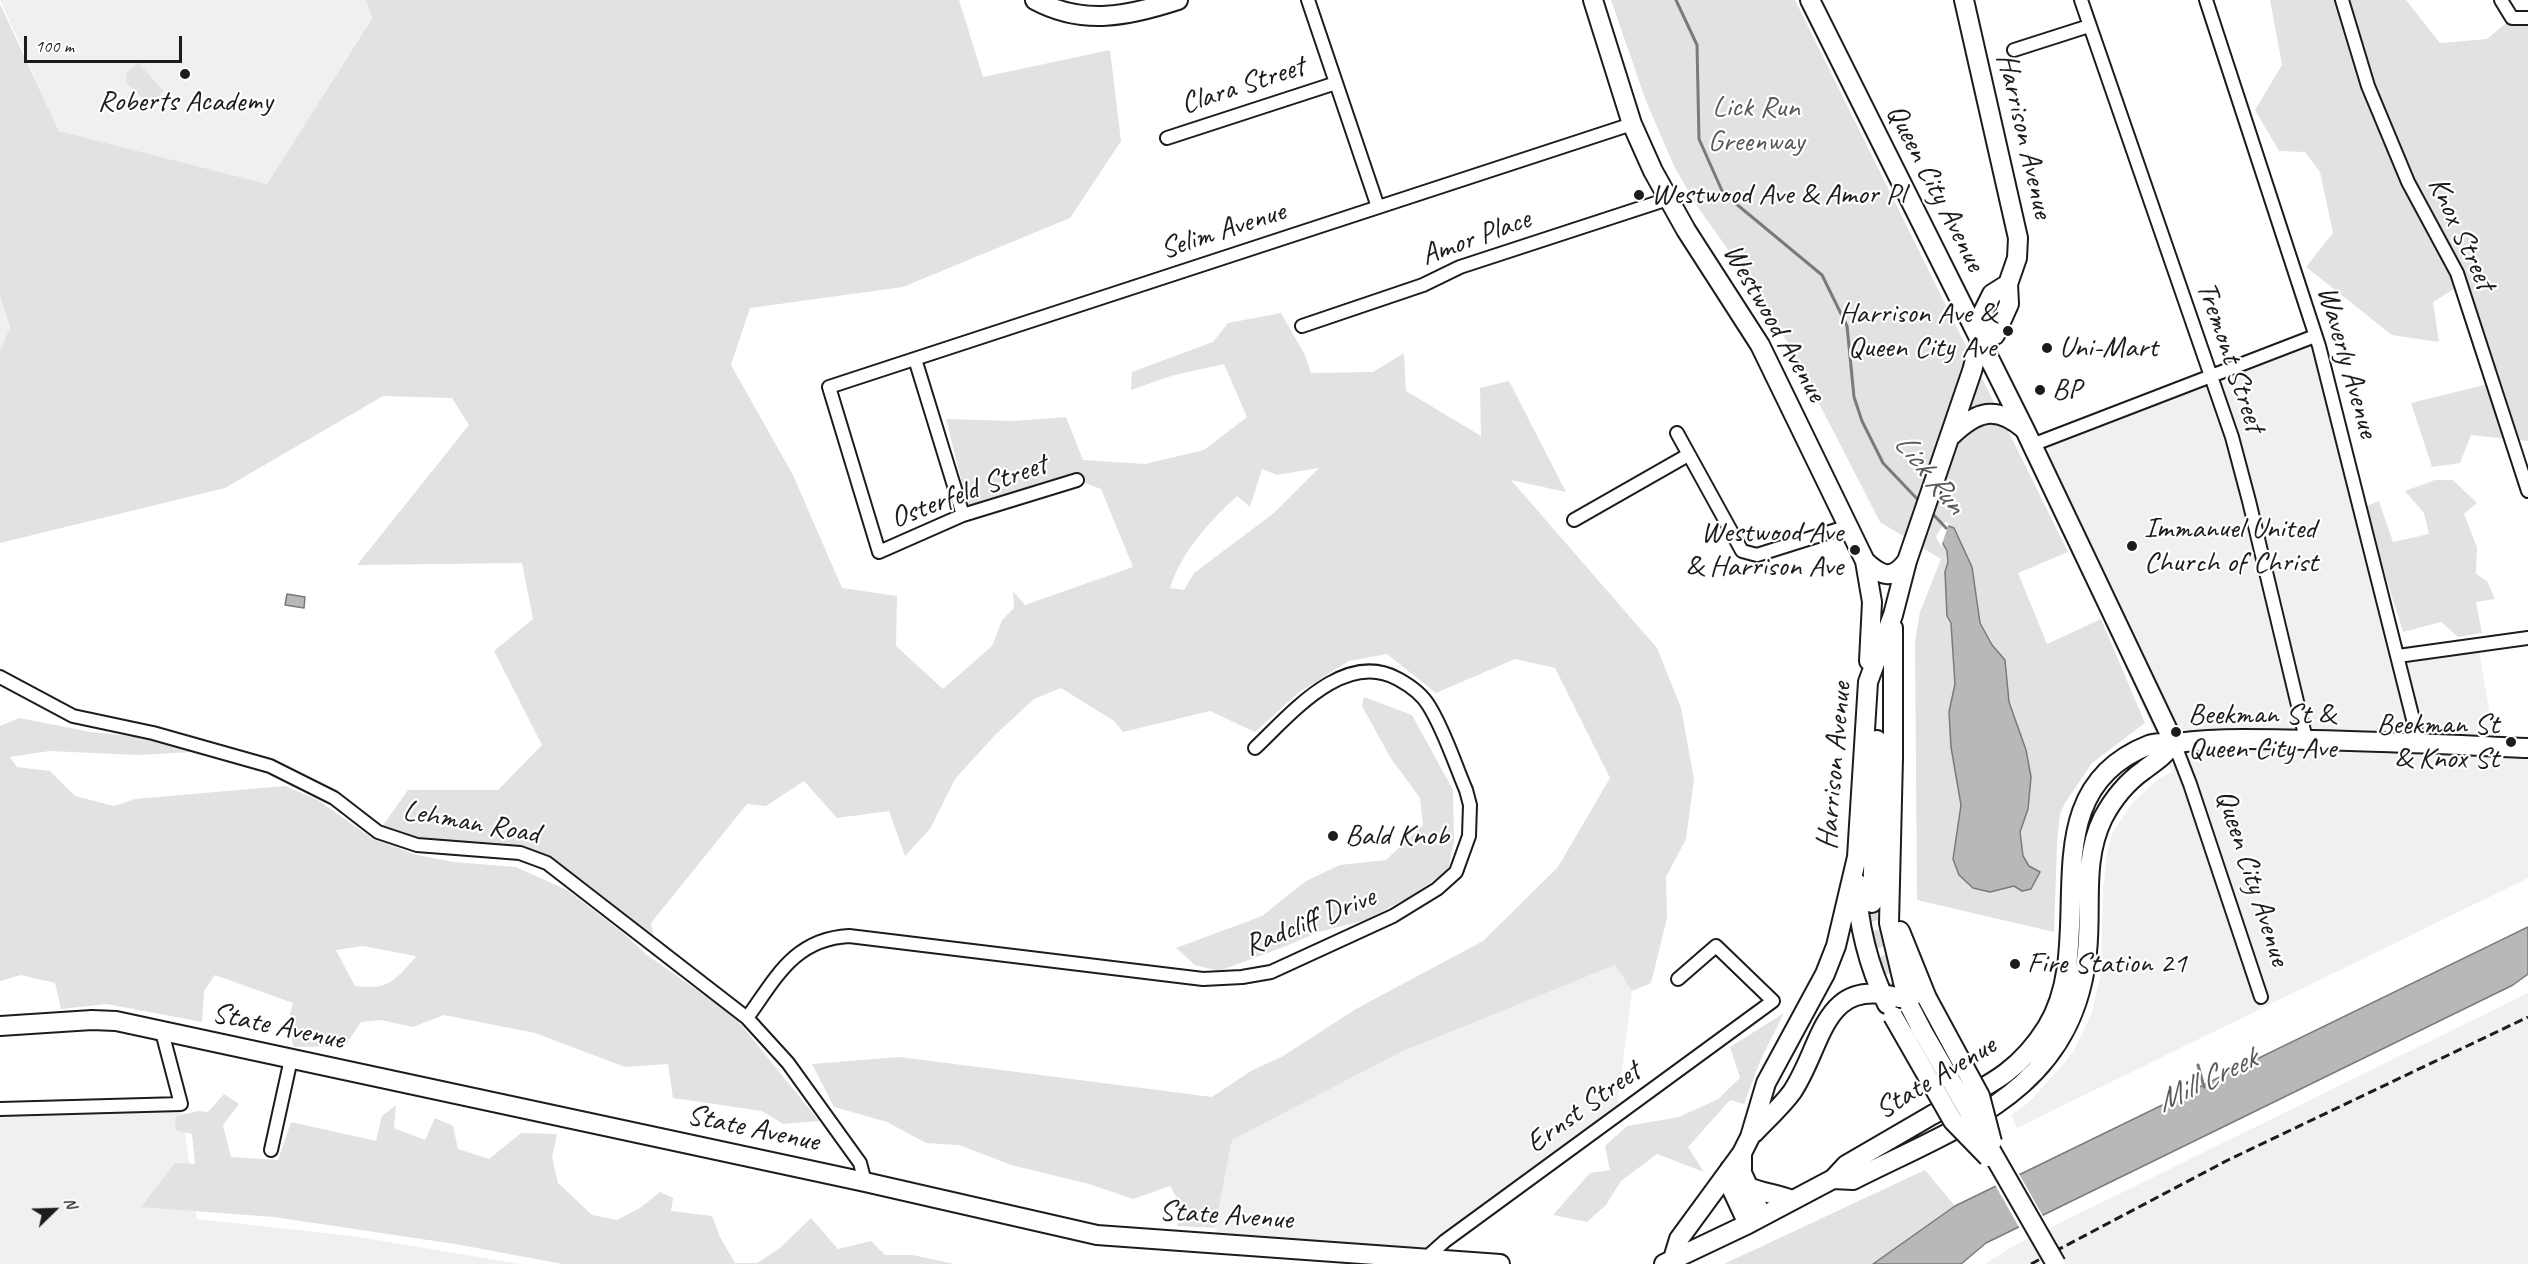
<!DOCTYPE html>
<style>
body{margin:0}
#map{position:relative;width:2528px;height:1264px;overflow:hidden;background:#fff;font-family:Caveat,sans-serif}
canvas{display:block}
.north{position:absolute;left:24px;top:1180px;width:60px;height:60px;-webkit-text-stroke:4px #fff;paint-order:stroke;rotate:67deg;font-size:16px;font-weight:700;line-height:24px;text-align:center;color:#1c1c1c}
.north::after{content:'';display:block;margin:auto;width:21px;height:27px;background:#1c1c1c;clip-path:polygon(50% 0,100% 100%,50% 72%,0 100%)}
.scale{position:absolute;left:24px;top:36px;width:158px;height:27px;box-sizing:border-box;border:3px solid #1c1c1c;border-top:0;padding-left:8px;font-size:18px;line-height:21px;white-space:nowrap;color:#1c1c1c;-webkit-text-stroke:4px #fff;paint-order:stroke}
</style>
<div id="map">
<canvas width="2528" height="1264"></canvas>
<div class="north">N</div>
<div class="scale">100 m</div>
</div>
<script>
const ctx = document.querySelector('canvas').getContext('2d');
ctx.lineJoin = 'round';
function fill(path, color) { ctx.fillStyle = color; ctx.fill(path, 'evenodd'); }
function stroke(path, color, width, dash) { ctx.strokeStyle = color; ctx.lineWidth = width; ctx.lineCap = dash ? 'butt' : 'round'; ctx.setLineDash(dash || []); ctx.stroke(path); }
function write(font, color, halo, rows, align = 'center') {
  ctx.font = font + ' Caveat,sans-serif'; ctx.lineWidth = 4.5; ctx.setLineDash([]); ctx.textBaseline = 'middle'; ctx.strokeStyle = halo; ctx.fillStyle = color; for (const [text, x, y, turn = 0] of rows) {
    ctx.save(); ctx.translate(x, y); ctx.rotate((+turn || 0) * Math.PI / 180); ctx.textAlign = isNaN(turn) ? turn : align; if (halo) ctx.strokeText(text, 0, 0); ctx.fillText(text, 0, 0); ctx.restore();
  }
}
fill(new Path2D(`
 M0,0H366L372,17L267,184L59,131Z
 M0,296L10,327L0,351Z
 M2310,342L2391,661L2479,649L2497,757L2528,759V878L2017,1128L2011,1115L2028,1103L2059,1069L2073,1052L2092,1013L2101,972L2103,891L2107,852L2113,832L2131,805L2144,792L2158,779L2172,772L2029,450Z
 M1615,965L1632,991L1616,1116L1445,1241L1454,1261L1220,1244L1215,1228L1232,1140L1401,1052Z
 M2528,993V1264H1985L2013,1246Z
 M181,1104L197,1219L352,1236L520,1264H0V1109Z`), '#f0f0f0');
fill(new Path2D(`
 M366,0H959L983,77L1110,50L1121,141L1070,218L903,287L750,308L731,365L793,475L842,588L897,596L896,646L943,689L992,646L1002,620L1014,608L1013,591L1025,605L1133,567L1101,489L1072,478L968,507L946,419L1014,421L1066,417L1083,460L1145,464L1204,450L1247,417L1224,364L1171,376L1131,390L1132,372L1213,342L1228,323L1281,313L1305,355L1311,373L1373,372L1404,353L1406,391L1481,436L1480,388L1509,381L1566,492L1511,480L1657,648L1681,708L1694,779L1686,839L1666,877L1667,918L1651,983L1632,991L1615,965L1401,1052L1232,1140L1215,1228L1177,1226L1183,1209L1170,1186L1133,1199L1089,1184L1011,1165L959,1145L926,1143L887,1122L834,1107L812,1064L900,1057L1212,1097L1251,1071L1283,1056L1356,1009L1483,941L1558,867L1610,778L1555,668L1515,659L1436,693L1387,654L1349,661L1298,693L1255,732L1210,711L1123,732L1114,721L1061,688L1034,699L995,735L955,779L930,829L905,856L889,811L837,818L804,781L766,806L747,804L651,923L655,945L547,863L455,848L378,832L408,790H498L542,745L494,651L533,619L522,563L357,565L469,425L452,398L383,396L225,488L0,543V351L10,327L0,296V4L59,131L267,184L372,18ZM1319,468L1274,513L1194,573L1184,590L1170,588C1182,551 1209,522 1237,496L1250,507L1262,469L1277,475Z
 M1611,0H1795L2068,552L2018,573L2047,644L2101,619L2145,723L2092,763L2065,803L2060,814L2057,842L2054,932L1917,900L1915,641L1920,612L1941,559L1880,522L1788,343L1737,262L1697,206L1674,166L1646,101Z
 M2270,0H2406L2440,43L2487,39L2512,18H2528V441L2471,435L2460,463L2432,467L2411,403L2500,381L2459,286L2433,302L2439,342L2392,335L2306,267L2333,233L2320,172L2305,152L2279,151L2255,110L2282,65Z
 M138,63L164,91L154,99L145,101L127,83L126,74Z
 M2435,480H2453L2477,503L2464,514L2477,547L2476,574L2487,581L2495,599L2476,602L2482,633L2458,637L2441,622L2403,632L2364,507L2379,501L2393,542L2429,534L2424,513L2405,491Z
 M1364,697L1412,715L1453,790L1454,842L1448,870L1413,895L1365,920L1319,932L1281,948L1219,971L1195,965L1176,948L1262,916L1306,881L1340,865L1386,860L1423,825L1420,798L1390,757L1362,706Z
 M19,718L91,732L141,737L192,752L138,755L50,751L10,757L17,767L50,771L75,796L114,806L135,799L285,786L318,800L373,839L417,855L454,862L516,867L567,890L623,933L647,955L734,1016L819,1121L783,1124L762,1111L673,1098L668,1064L625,1067L535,1033L444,1015L413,1027L381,1020L361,1022L345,1046L293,1047L289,1018L293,1003L215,975L204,991L202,1022L107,1004L61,1009L55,983L21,975L0,981V726ZM363,946L415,956L416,957C393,981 391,990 355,986L336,950Z
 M1784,1013L1761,1059L1744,1104L1730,1100L1688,1147L1704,1172L1657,1154L1621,1181L1606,1205L1587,1222L1553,1215L1590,1173L1610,1170L1605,1146L1627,1126L1679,1117L1718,1099L1740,1078L1730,1047Z
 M224,1094L239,1104L223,1125L231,1157L278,1160L291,1122L376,1141L382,1116L396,1105L394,1128L425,1140L435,1118L453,1126L458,1149L489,1159L521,1133L557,1134L552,1157L558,1183L592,1215L617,1220L640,1208L660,1192L673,1198L671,1211L712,1216L720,1237L735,1263H757L779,1249L811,1218L838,1249L871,1241L885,1255H912L955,1264H563L455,1244L274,1217L141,1207L175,1163L195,1164L192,1134L175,1130L176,1116L198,1111L208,1112Z
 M1925,1170L1955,1206L1873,1264H1724Z`), '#e2e2e2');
const water = new Path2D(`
 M1945,525L1954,528L1972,567L1980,623L1992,645L2005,660L2009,702L2026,750L2031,777L2028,809L2020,832L2023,856L2029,866L2040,872L2031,889L2022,891L2014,886L1990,892L1973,888L1959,875L1953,859L1961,805L1951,747L1949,712L1955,684L1951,623L1947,616L1945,572L1948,562L1947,551L1939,536Z
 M287,594L305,597L304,608L285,605Z
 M2528,927V974L2513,985L1986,1243L1961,1264H1873L1955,1206Z`);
fill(water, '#b8b8b8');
stroke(water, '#7a7a7a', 1.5);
fill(new Path2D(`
 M1945,522L1949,523L1941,547L1936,536Z
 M2018,1172L2044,1218L2020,1229L1994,1183Z`), '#fff');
stroke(new Path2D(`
 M1676,0L1697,45L1699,139L1723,193L1822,275L1847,326L1854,397L1862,421L1883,463L1921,503
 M1930,511L1946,528
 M2198,1065L2204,1087`), '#7a7a7a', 3);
stroke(new Path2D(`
 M1872,903L1886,957L1900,987`), '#ddd', 18, [18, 9]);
const street = new Path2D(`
 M1308,0L1378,207
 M2081,0L2232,437L2249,501L2306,739
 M2206,0L2319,346L2419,743
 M2342,0L2368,86L2408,182L2457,273L2528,491
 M2501,0L2512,18H2528
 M2014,50L2089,26
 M1167,138L1336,83
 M1302,326L1423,285L1460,267L1668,199
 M915,359L963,515
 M1677,433L1742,551L1757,555L1849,526
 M2032,445L2315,336
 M1077,480L963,515L879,552L829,387L1632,124
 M1574,520L1688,455
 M2398,656L2528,638
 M0,677L73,716L153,733L270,766L334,798L378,832L417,845L520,853L547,863L747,1018L788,1063L860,1163L865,1182
 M2174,743L2190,784L2261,997
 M747,1018C776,978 794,939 849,936L1203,979L1242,977L1271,972L1393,916L1437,889L1456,872L1469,836L1470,805L1466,790C1454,762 1445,732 1429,706C1422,694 1409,685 1398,679C1344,649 1290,715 1255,748
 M0,1109L181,1104L162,1032
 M271,1150L291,1059
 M1426,1258L1445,1241L1773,1001L1716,946L1678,979`);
const secondary = new Path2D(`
 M1035,0C1083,26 1129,16 1178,0
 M1593,0L1632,124L1653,171L1686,230L1760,345L1865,561L1872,602L1869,661
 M1810,0L2025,430L2174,743
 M1964,0L2018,238L2017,258L2008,284L2009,304L1995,335L1980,341
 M1952,435C1977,411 1996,405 2024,429
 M1865,561C1881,576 1892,581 1907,561
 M1893,628V758L1889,923L1903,982L1917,1019
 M1857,883C1857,922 1869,968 1887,1004
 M1872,903L1877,740
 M1900,931L1927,998
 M0,1026L92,1020L116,1021L865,1182L1097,1235L1500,1264
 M1754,1133C1766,1120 1781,1107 1792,1092C1824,1044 1822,975 1900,998
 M1742,1153V1173L1762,1216
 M1730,1169L1728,1181L1748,1224
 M1833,1179L1853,1180C1961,1125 2074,1091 2087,952C2092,906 2082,861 2103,818C2113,799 2127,782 2144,770C2156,761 2165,755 2174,743
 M1746,1186C1762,1193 1777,1194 1792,1200
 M1672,1262L1679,1239L1742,1153L1750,1137L1766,1083L1825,974L1836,946L1857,857L1868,682L1893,615L1907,561L1972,371L1980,341L1982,314L1992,294L2008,284
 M1664,1264L1748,1224L1833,1179L1846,1165C1875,1148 1903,1132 1932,1115C1981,1088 2016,1077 2047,1027C2102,938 2024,794 2149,745C2159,741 2167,744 2177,743C2199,740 2221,739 2243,739C2338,739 2433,744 2528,748`);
stroke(street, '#1c1c1c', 16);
stroke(secondary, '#1c1c1c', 22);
stroke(street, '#fff', 12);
stroke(secondary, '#fff', 18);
stroke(new Path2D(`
 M2031,1264L2228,1160L2528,1017`), '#1c1c1c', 3, [9, 4.5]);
const secondaryBridge = new Path2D(`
 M1927,998L1980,1096L1992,1142
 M1910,1007L1924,1034
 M1893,1016L1953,1121L1988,1157
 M1919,1025L2056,1264`);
stroke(secondaryBridge, '#1c1c1c', 22, []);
stroke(secondaryBridge, '#fff', 18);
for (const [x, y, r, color] of [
 [185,74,6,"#1c1c1c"],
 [1639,195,6,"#1c1c1c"],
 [2008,331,6,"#1c1c1c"],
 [2047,348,6,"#1c1c1c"],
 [2040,390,6,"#1c1c1c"],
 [2132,546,6,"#1c1c1c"],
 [1855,550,6,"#1c1c1c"],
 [2176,732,6,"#1c1c1c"],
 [2511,742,6,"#1c1c1c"],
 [1333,836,6,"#1c1c1c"],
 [2015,964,6,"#1c1c1c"]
]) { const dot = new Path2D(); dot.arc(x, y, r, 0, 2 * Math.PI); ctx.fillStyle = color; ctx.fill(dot); stroke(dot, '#fff', 2); }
write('30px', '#1c1c1c', '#fff', [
 ["Clara Street",1243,86,-18],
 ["Harrison Avenue",2024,136,77],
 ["Queen City Avenue",1935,188,63],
 ["Selim Avenue",1223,231,-18],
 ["Knox Street",2461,234,65],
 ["Amor Place",1476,238,-20],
 ["Westwood Avenue",1774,323,60],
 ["Tremont Street",2230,357,71],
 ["Waverly Avenue",2347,362,74],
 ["Osterfeld Street",969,492,-20],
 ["Harrison Avenue",1835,766,-85],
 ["Lehman Road",471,823,10],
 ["Queen City Avenue",2252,878,72],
 ["Radcliff Drive",1310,922,-22],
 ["State Avenue",278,1027,12],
 ["State Avenue",1936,1078,-31],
 ["Ernst Street",1584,1108,-36],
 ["State Avenue",753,1129,12],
 ["State Avenue",1226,1216,4]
]);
write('30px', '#1c1c1c', '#fff', [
 ["Roberts Academy",185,102,"center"],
 ["Westwood Ave & Amor Pl",1651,195],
 ["Harrison Ave &",1996,314,"right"],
 ["Queen City Ave",1996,348,"right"],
 ["Uni-Mart",2059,348],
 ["BP",2052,390],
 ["Immanuel United",2144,529],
 ["Church of Christ",2144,563],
 ["Westwood Ave",1843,533,"right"],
 ["& Harrison Ave",1843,567,"right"],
 ["Beekman St &",2188,715],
 ["Queen City Ave",2188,749],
 ["Beekman St",2499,725,"right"],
 ["& Knox St",2499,759,"right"],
 ["Bald Knob",1345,836],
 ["Fire Station 21",2027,964]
], 'left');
write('30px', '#575757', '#fff', [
 ["Lick Run",1756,108],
 ["Greenway",1756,142]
]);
write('italic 32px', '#5a5a5a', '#fff', [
 ["Lick Run",1929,474,51],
 ["Mill Creek",2207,1081,-26]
]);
</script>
